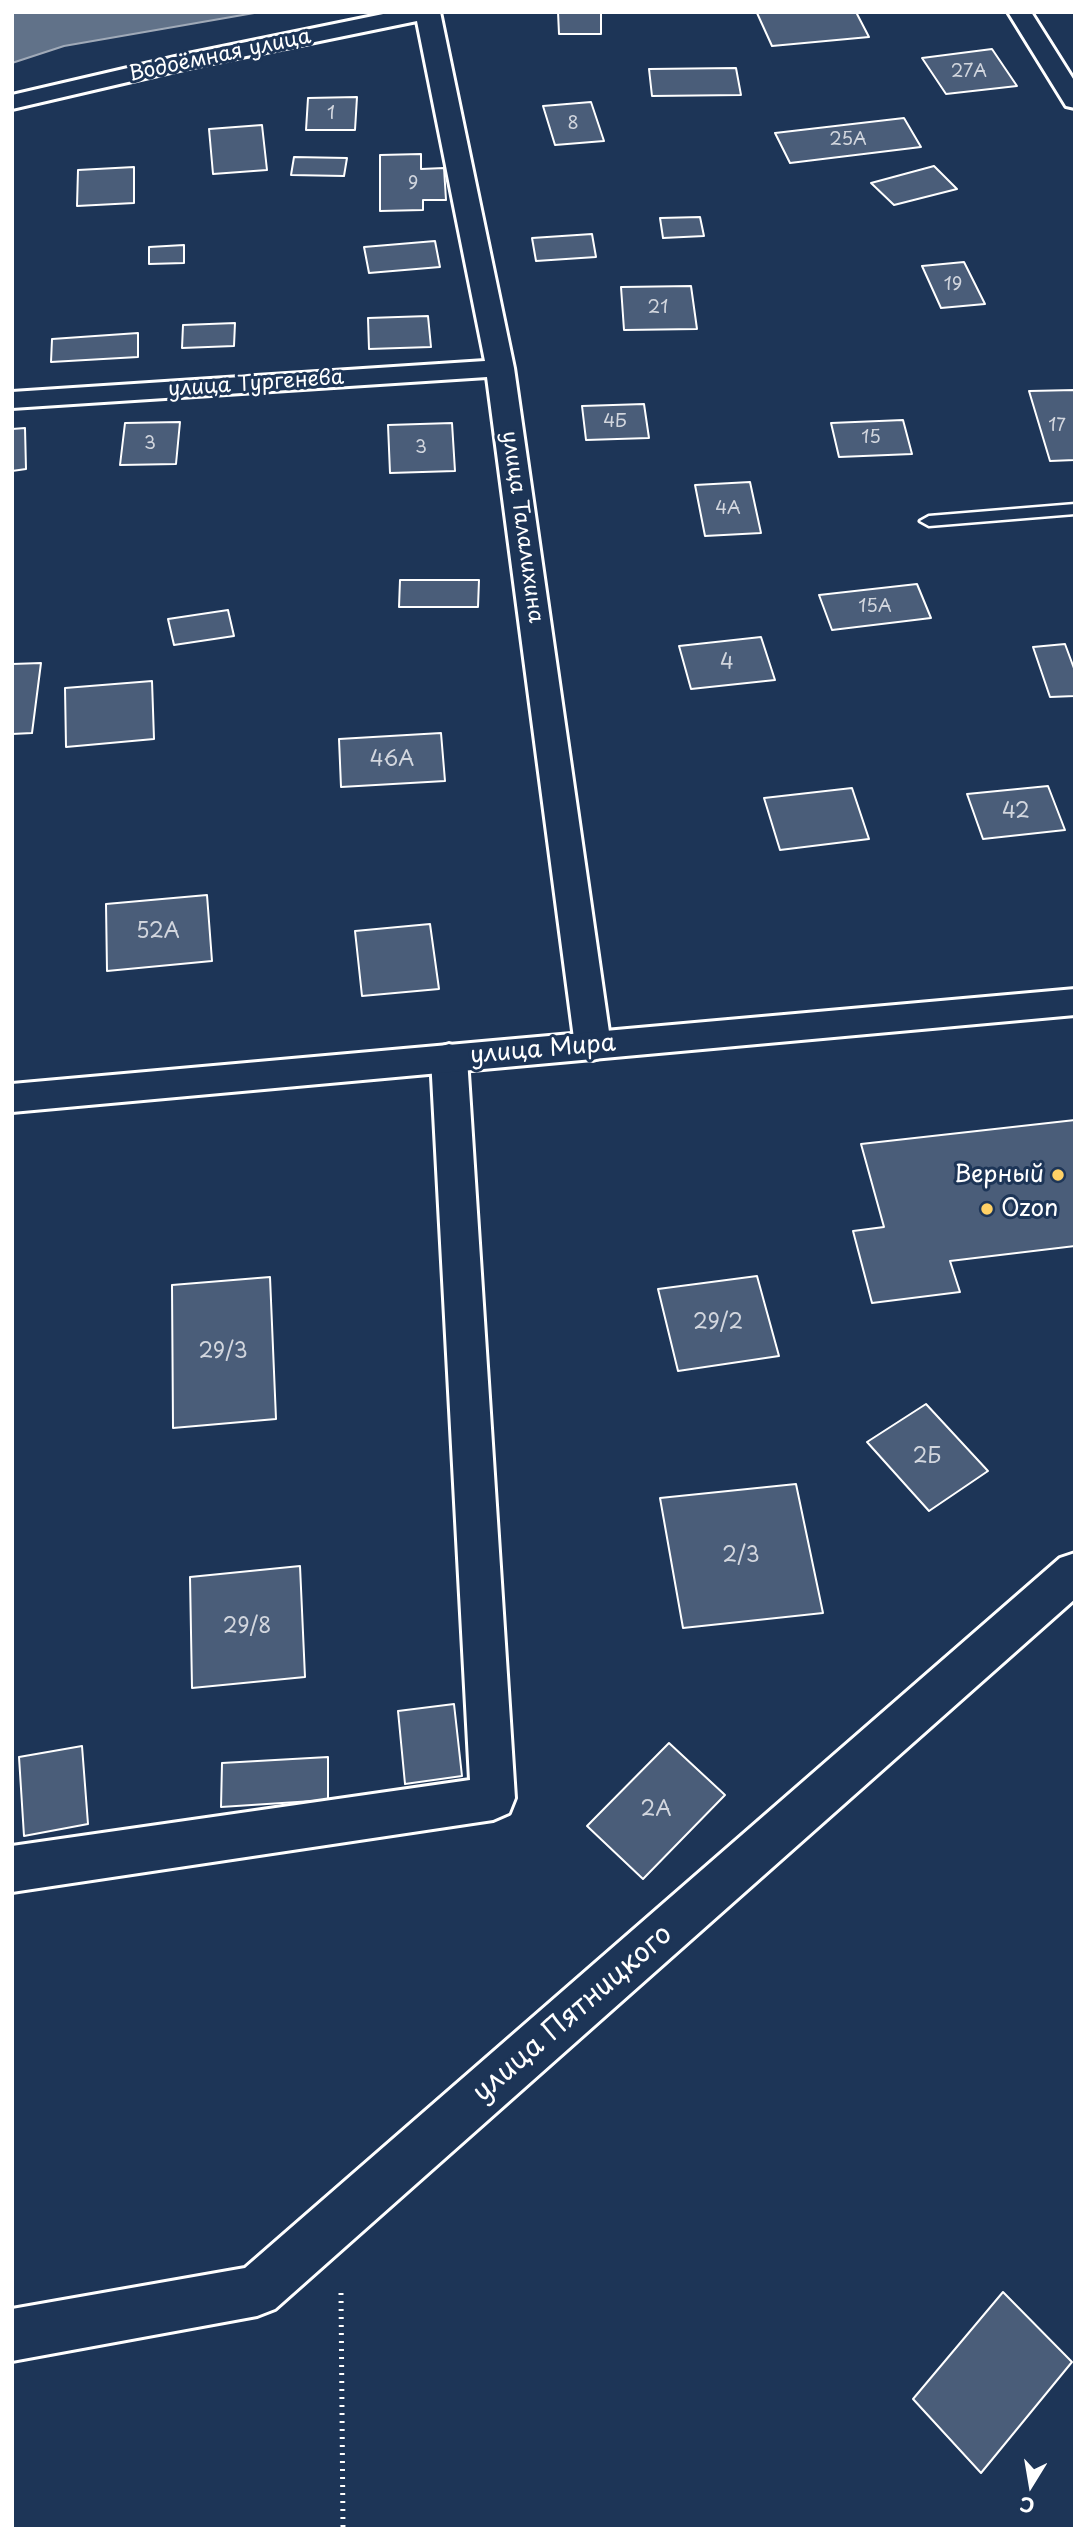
<!DOCTYPE html>
<meta charset="utf-8">
<style>
body{margin:0}
#map{position:relative;width:1087px;height:2541px;overflow:hidden;background:#1d3557;font-family:"Playpen Sans",sans-serif}
canvas{display:block}
.frame{position:absolute;inset:0;border:14px solid #fff;pointer-events:none}
.north{position:absolute;left:996px;top:2450px;width:70px;height:70px;-webkit-text-stroke:5px #1d3557;paint-order:stroke;rotate:191deg;font-size:19px;font-weight:700;line-height:28px;text-align:center;color:#fff}
.north::after{content:'';display:block;margin:auto;width:24px;height:32px;background:#fff;clip-path:polygon(50% 0,100% 100%,50% 72%,0 100%)}
</style>
<div id="map">
<canvas width="1087" height="2541"></canvas>
<div class="frame"></div>
<div class="north">С</div>
</div>
<script>
const ctx = document.querySelector('canvas').getContext('2d');
ctx.lineJoin = 'round';
function fill(path, color) { ctx.fillStyle = color; ctx.fill(path, 'evenodd'); }
function stroke(path, color, width, dash) { ctx.strokeStyle = color; ctx.lineWidth = width; ctx.lineCap = dash ? 'butt' : 'round'; ctx.setLineDash(dash || []); ctx.stroke(path); }
function write(font, color, halo, rows, align = 'center') {
  ctx.font = font + ' "Playpen Sans",sans-serif'; ctx.lineWidth = 6; ctx.setLineDash([]); ctx.textBaseline = 'middle'; ctx.strokeStyle = halo; ctx.fillStyle = color; for (const [text, x, y, turn = 0] of rows) {
    ctx.save(); ctx.translate(x, y); ctx.rotate((+turn || 0) * Math.PI / 180); ctx.textAlign = isNaN(turn) ? turn : align; if (halo) ctx.strokeText(text, 0, 0); ctx.fillText(text, 0, 0); ctx.restore();
  }
}
const water = new Path2D(`
 M12,12H260L64,46L12,63Z`);
fill(water, '#617289');
stroke(water, '#a0aab8', 2);
const building = new Path2D(`
 M558,12H601V34H559Z
 M856,12L869,37L772,46L757,13Z
 M992,49L1017,86L946,94L922,58Z
 M736,68L741,95L652,96L649,69Z
 M357,97L355,130H306L308,98Z
 M591,102L604,141L555,145L543,106Z
 M904,118L921,147L790,163L775,133Z
 M262,125L267,170L213,174L209,129Z
 M421,154V169L444,168L446,200H423V210L380,211V155Z
 M294,157L347,158L344,176L291,175Z
 M934,166L957,189L894,205L871,183Z
 M134,167V203L77,206L78,170Z
 M700,217L704,236L663,238L660,218Z
 M592,234L596,257L536,261L532,238Z
 M435,241L440,267L369,273L364,247Z
 M184,245V263L149,264V247Z
 M964,262L985,304L941,308L922,266Z
 M691,286L697,329L624,330L621,287Z
 M428,316L431,347L369,349L368,318Z
 M235,323L234,346L182,348L183,325Z
 M138,333V357L51,362L52,339Z
 M1075,390V460L1050,461L1029,391Z
 M644,404L649,438L586,440L582,406Z
 M903,420L912,454L839,457L831,423Z
 M180,422L176,464L120,465L125,423Z
 M452,423L455,471L390,473L388,425Z
 M25,428L26,469L12,471V429Z
 M750,482L761,533L705,536L695,485Z
 M400,580H479L478,607H399Z
 M917,584L931,618L832,630L819,595Z
 M228,610L234,636L174,645L168,619Z
 M761,637L775,680L691,689L679,646Z
 M1065,644L1075,671V696L1050,697L1033,647Z
 M41,663L32,733L12,734V664Z
 M152,681L154,739L66,747L65,688Z
 M441,733L445,781L341,787L339,739Z
 M1048,786L1065,830L983,839L967,794Z
 M852,788L869,839L780,850L764,798Z
 M207,895L212,961L107,971L106,904Z
 M430,924L439,989L362,996L355,931Z
 M1075,1120V1246L950,1261L960,1292L872,1303L853,1231L884,1227L861,1144Z
 M757,1276L779,1356L678,1371L658,1289Z
 M270,1277L276,1419L173,1428L172,1285Z
 M926,1404L988,1471L929,1511L867,1442Z
 M796,1484L823,1613L683,1628L660,1498Z
 M300,1566L305,1677L192,1688L190,1577Z
 M454,1704L462,1776L405,1784L398,1711Z
 M669,1743L725,1795L643,1879L587,1826Z
 M82,1746L88,1824L24,1836L19,1757Z
 M328,1757V1800L221,1807L222,1763Z
 M1003,2292L1072,2362L981,2473L913,2399Z`);
fill(building, '#4a5d79');
stroke(building, '#fff', 2);
const lane = new Path2D(`
 M1075,504V514L929,526L920,521L929,516Z`);
const street = new Path2D(`
 M393,12H440L514,368L611,1046L606,1056L593,1060L580,1056L575,1046L487,377L12,408V392L485,361L417,21L188,68L12,109V95L188,54Z
 M1008,12H1031L1075,82V108L1066,106Z
 M449,1044L462,1048L467,1058L515,1798L509,1813L493,1820L12,1892V1846L470,1780L431,1058L436,1048Z
 M1075,1553V1599L275,2309L257,2316L12,2361V2309L245,2268L1060,1558Z`);
const secondary = new Path2D(`
 M1075,989V1015L12,1112V1084Z`);
stroke(lane, '#fff', 5);
stroke(street, '#fff', 6);
stroke(secondary, '#fff', 6);
stroke(new Path2D(`
 M341,2293L343,2529`), '#fff', 5, [2, 6]);
fill(lane, '#1d3557');
fill(street, '#1d3557');
fill(secondary, '#1d3557');
for (const [x, y, r, color] of [
 [1058,1175,7,"#ffd166"],
 [987,1209,7,"#ffd166"]
]) { const dot = new Path2D(); dot.arc(x, y, r, 0, 2 * Math.PI); ctx.fillStyle = color; ctx.fill(dot); stroke(dot, '#1d3557', 2.5); }
write('18px', '#d2d6de', null, [
 ["27А",969,72],
 ["1",331,114],
 ["8",573,124],
 ["25А",848,140],
 ["9",413,184],
 ["19",953,285],
 ["21",658,308],
 ["4Б",615,422],
 ["17",1057,426],
 ["15",871,438],
 ["3",150,444],
 ["3",421,448],
 ["4А",728,509],
 ["15А",875,607]
]);
write('21px', '#fff', '#1d3557', [
 ["Водоёмная улица",220,56,-12],
 ["улица Тургенева",256,384,-4],
 ["улица Талалихина",522,527,82]
]);
write('21px', '#d2d6de', null, [
 ["4",727,663],
 ["46А",392,760],
 ["42",1016,812],
 ["52А",158,932],
 ["29/2",718,1323],
 ["29/3",223,1352],
 ["2Б",927,1457],
 ["2/3",741,1556],
 ["29/8",247,1627],
 ["2А",656,1810]
]);
write('24px', '#fff', '#1d3557', [
 ["улица Мира",543,1050,-5]
]);
write('24px', '#fff', '#1d3557', [
 ["Верный",1044,1175],
 ["Ozon",1001,1209,"left"]
], 'right');
write('28px', '#fff', '#1d3557', [
 ["улица Пятницкого",573,2014,-41]
]);
</script>
